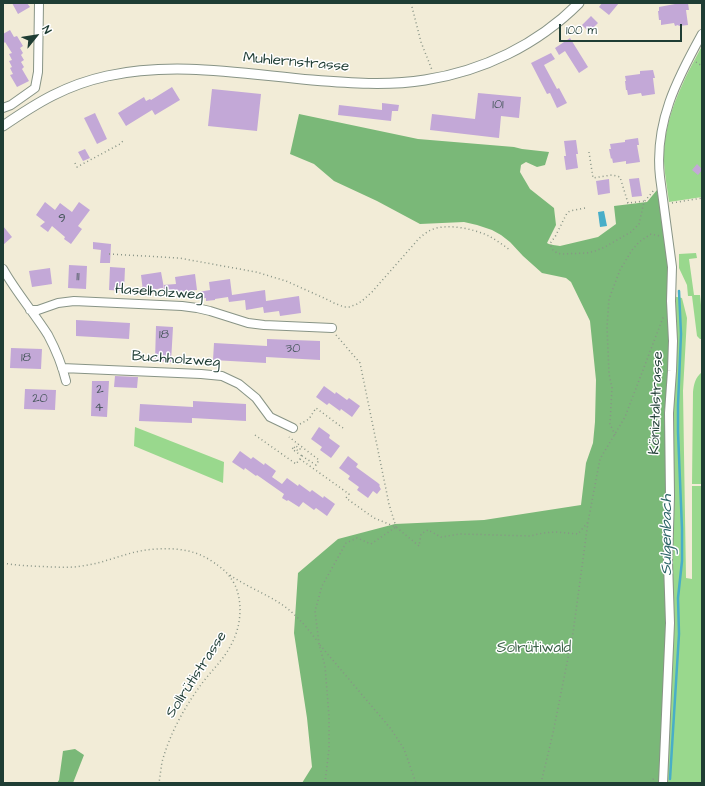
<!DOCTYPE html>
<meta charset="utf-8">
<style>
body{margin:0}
#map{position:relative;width:705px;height:786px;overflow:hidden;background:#f2ecd7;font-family:"Architects Daughter",sans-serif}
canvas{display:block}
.frame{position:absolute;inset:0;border:4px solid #1f3d34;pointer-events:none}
.north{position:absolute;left:16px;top:16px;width:40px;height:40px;-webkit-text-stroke:3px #fff;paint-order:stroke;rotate:60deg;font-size:11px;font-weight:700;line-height:16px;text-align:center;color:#1f3d34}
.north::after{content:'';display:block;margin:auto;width:14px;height:18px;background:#1f3d34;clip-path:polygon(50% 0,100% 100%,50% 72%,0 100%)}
.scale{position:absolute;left:559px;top:24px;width:123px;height:18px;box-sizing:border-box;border:2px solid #1f3d34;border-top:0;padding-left:5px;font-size:12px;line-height:14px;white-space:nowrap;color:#1f3d34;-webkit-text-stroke:3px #fff;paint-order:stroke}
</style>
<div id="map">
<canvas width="705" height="786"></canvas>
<div class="frame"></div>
<div class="north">N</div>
<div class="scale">100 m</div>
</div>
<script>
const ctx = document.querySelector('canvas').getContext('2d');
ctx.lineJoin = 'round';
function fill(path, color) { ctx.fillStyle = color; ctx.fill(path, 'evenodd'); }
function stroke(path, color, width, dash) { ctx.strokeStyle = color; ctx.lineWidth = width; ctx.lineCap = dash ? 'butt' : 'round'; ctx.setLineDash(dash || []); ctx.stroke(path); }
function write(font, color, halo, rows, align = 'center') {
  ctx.font = font + ' "Architects Daughter",sans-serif'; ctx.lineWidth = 3; ctx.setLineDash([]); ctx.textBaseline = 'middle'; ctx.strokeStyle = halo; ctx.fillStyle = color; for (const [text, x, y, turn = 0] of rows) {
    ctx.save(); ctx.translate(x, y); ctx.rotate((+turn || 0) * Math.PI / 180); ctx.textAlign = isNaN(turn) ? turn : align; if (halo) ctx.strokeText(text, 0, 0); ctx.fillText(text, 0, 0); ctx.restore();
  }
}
fill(new Path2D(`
 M702,46V197L669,202C667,185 663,167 664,150C667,112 684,79 702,46Z
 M696,253L697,258L689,259L694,295H700L702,315V339H700L697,336L692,296H688L687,285L679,268V254Z
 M672,296L682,298L687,318L683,391L686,578L692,579V486H702V783H663L670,496L664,413L672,372Z
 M702,372V484H692L693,392C694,384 695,378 702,372Z
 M135,427L224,462L223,483L134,446Z`), '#99d88d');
fill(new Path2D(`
 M299,114L418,139L514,147L522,149L549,152L545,165L537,167L526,162L521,165L520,172L530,189L554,208L556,225L547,243C550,245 556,245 560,246L598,237L616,224L614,206L647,202L657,190L667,248L672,296V372L664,413L670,496L663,783H302L312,767L307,718L294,633L298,573L338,539L395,524L484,520L581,505L586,463L593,443L595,422L596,380L590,321L571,282L566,278L542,273L523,256L510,242L501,235L492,230L477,225L464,222L420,224L377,201L334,181L314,164L290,154Z
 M75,749L84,755L73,783H57L59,780L63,751Z`), '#7ab878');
fill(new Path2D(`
 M604,211L607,226L600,227L598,212Z`), '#48aec8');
stroke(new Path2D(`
 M670,779L679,634L678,598L682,561V529L678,432V405L681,334L679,291`), '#48aec8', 2.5);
fill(new Path2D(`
 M12,3H27L30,7L18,14Z
 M602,3H619L609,15L599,7Z
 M675,3H688L689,10H686L688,25L679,26L678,25L675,26L674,23L661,25V20H659L658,11H659V7L675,4Z
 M591,16L598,23L589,32L582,25Z
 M10,30L14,37L17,36L23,46L20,48L23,53L21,55L24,60L21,62L24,67L22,69L29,81L17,87L10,75L13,74L10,68L12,67L9,61L12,60L9,54L12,53L5,42L3,44V34Z
 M570,38L588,67L579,73L565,51L559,55L555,48Z
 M551,53L555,59L544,65L557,89L559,88L567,103L557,108L550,93L547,94L531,63Z
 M653,70L655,78H653L655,94L642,96L641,93L628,95L627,90H626L625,81H626L625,76L640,74V71Z
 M172,87L180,100L155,115L152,110L126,126L118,113L144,97L146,101L150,99L151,100Z
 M212,89L261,94L257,131L208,126Z
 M478,93L521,97L519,118L501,116L499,138L430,130L432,114L475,119Z
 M382,103L399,105L398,111H392L391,121L338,115L339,105L382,110Z
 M95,113L107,139L97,144L84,118Z
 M638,138L639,145H637L640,162L626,164V161L613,163L612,158L611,159L609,149H611L610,144L625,142V140Z
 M576,140L578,154H576L578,168L566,170L564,156H566L564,141Z
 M85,149L90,158L83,161L78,152Z
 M697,164L702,169V170L698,175L692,170Z
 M639,178L642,196L632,197L629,179Z
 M609,179L610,193L598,195L596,181Z
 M45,202L55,210L60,203L72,212L79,202L90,210L78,226L82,229L71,244L64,239L65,237L52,226L48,232L40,226L45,222L36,215Z
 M3,226L12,237L3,245Z
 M93,242L111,244L110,263H100L101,250L93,249Z
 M69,265L87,266L86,289L68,288Z
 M110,267L125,268L124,291L109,290Z
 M50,268L52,284L32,287L29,271Z
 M161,272L164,288L143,291L141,275Z
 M195,274L197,290L164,294L163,285L176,284L175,277Z
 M230,279L232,295L265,290L266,301L299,296L301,313L280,316L279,311L264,313L263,307L246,310L245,300L229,302L228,297L215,299V300L206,301V298L199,299L198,292L210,290L209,282Z
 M76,320L130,323L129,339L76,336Z
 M156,326L173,327L171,362L155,361Z
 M267,339L320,341V360L266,357V363L213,360L214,343L267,346Z
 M11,348L42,349L41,369L10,368Z
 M115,376L138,377L137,388L114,387Z
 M92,381H109L107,417L91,416Z
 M324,386L335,394L336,392L347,400L349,398L360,406L352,417L341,409L340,411L329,403L327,405L316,397Z
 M25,389L56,390L55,410L24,409Z
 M193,401L246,404V421L192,418V423L139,421L140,404L193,407Z
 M319,427L330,435L329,438L340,446L331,458L320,450L322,447L311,439Z
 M240,451L251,459L253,457L264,465L265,463L276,471L272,477L282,484L287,478L298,486L299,484L310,492L312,490L323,498L324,496L335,504L327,516L316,508L314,510L303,502L299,507L288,500L287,501L282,498L284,494L257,475L256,476L245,468L244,470L232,462Z
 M348,456L358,464L356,467L378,483L380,485L379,486L380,487V488L381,489L377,494L373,491L368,498L357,490L359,487L348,479L350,476L339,468Z`), '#c3a8d7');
const minor = new Path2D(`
 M3,108L11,105L35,88L38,72L39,3
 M3,269C16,292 34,313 48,335C56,350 62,365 66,381
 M30,310H38L58,303L74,301L182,306L197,308L210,311L248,323L264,325L332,328
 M62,368L201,374L222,376L239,384L256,398L270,417L293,428
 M663,783L670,623L668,562L670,496L669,413L672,371L673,341L671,301L672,267L660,177C654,123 677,79 702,34`);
const tertiary = new Path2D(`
 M3,126C38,102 66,85 107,76C175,61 244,74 312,80C349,83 388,86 425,80C483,71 537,45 579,3`);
stroke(minor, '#889486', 10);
stroke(tertiary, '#889486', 11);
stroke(new Path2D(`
 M411,3L421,42L432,70
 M696,62L702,66V73
 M589,152L593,178L612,175L620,177L628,203L645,201
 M75,163L77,167L120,144L124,140
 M672,203L702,198
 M585,208L570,211L567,213L555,237L551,242V247L553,250L557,253L561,254L587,253L595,251L605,247L631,232L639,224L644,202L654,190
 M109,254L179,258L256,272L286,281L324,298L334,303L344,307H349L357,304L362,301L372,292L415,243C419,238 424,234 429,231C445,222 474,229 489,236C496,240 503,245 510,250
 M336,335L360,363L389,504L396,527
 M300,424L309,419L316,408L343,428
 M255,435L296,464L302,456L316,465L319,460L289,437
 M615,435L610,424L612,388L609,374L607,327L609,299L620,270L632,250L639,242L651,234L660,236
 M294,447L298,451L300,449L296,446L298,444
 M293,448L292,449L302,456
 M300,459L349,494L346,498L374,518L396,527L419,546L421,534L428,530L441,537L460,534L530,536L543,533L556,532L578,534L588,522
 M3,563C19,566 35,566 51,567C61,567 71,568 81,566C101,564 120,555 140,551C163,547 190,547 210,560C222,568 228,572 235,585C243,603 241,626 232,643C225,658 213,669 203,682C185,706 170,733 162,762C161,769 160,776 159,783
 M230,575C247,587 267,594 284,606C298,616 308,629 318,642
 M320,645L391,729L404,749L416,783
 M325,783L329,749V716L325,666L319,644L315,611L322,586L346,543L357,538L371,544L396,527
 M541,783L553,733L573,633L588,522L600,459L625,417L664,315
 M651,783L655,776`), '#889486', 1.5, [1, 3]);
stroke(minor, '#fff', 8);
stroke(tertiary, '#fff', 9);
write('13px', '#48585d', null, [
 ["101",498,105],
 ["9",62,219],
 ["11",78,277],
 ["18",164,335],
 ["30",293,349],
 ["18",26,358],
 ["2",100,390],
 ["20",40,399],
 ["4",99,408]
]);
write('15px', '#1f3d34', '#fff', [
 ["Muhlernstrasse",296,63,5],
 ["Haselholzweg",159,293,4],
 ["Buchholzweg",176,360,4],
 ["Köniztalstrasse",657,403,-88],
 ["Sollrütistrasse",197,675,-57]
]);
write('15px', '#3e644a', '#fff', [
 ["Solrütiwald",534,649]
]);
write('italic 16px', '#2d6568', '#fff', [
 ["Sulgenbach",668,535,-90]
]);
</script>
